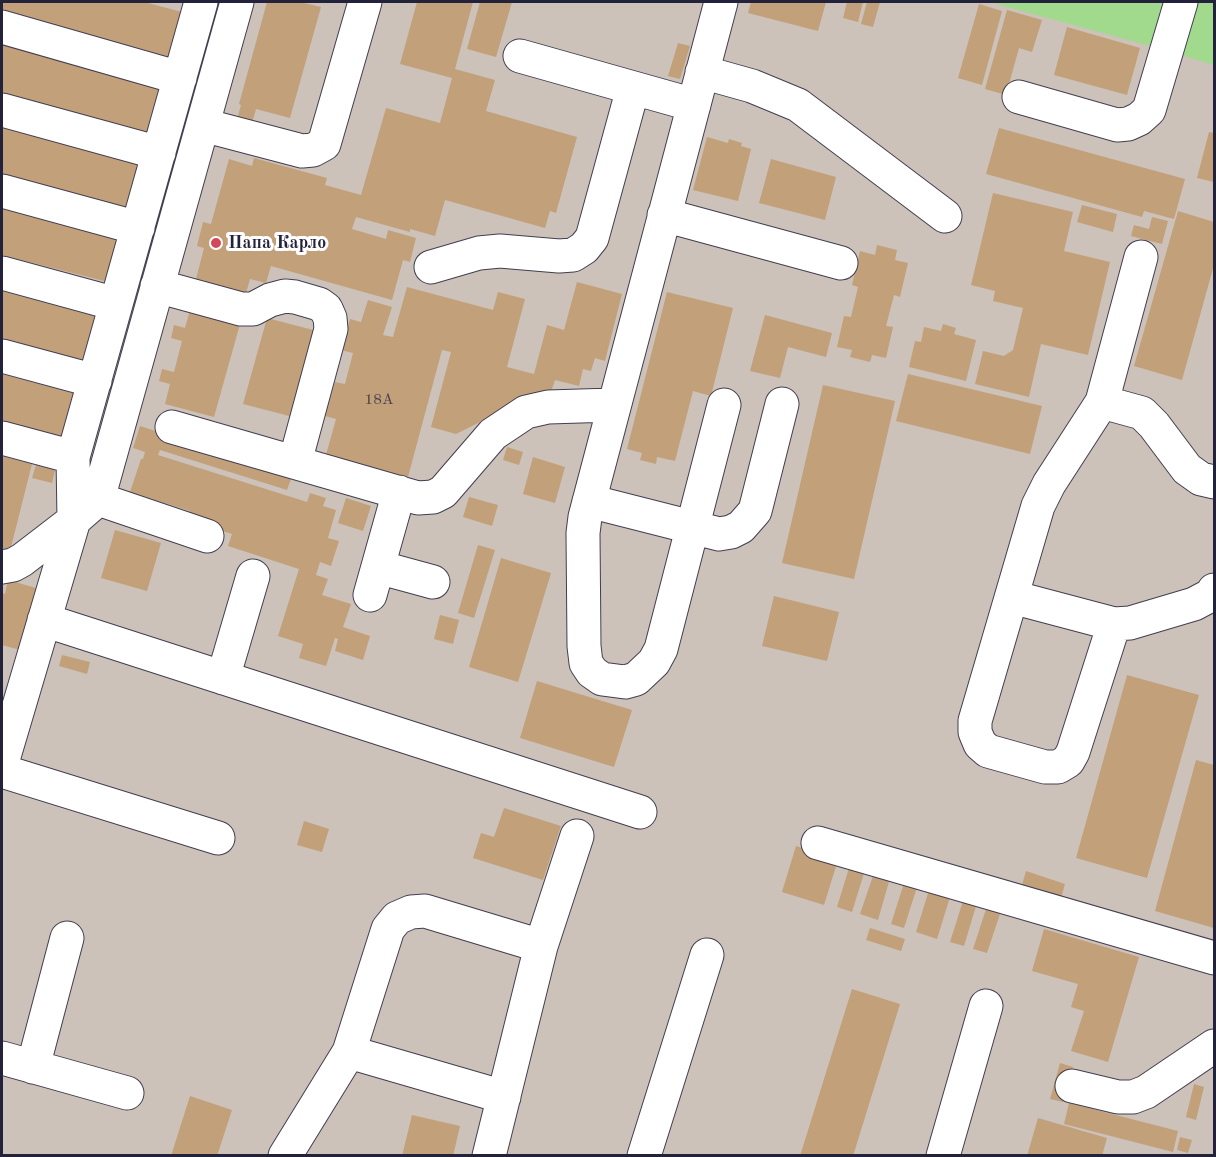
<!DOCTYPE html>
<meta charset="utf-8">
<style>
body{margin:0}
#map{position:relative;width:1216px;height:1157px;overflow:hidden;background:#f4e0c5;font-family:"Old Standard TT",serif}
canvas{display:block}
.frame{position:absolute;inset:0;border:3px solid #22223b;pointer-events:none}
</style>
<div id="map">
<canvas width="1216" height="1157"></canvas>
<div class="frame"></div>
</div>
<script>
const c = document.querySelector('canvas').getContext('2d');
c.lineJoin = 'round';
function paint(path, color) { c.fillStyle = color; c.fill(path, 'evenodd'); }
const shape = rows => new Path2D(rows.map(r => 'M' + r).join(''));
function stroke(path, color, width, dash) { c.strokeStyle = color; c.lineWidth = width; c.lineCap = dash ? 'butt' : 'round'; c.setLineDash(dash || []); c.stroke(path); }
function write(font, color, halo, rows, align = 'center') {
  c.font = font + ' "Old Standard TT",serif'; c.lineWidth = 6; c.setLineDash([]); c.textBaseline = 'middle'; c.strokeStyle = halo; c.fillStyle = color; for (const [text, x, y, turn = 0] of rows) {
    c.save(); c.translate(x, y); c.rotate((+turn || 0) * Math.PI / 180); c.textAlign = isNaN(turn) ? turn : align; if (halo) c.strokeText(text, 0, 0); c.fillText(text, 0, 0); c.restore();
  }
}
paint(shape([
 [2,2,1094,2,1214,37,1214,1155,2,1156]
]), '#ccc2b9');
paint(shape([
 [989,2,1214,2,1214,65,1165,50]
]), '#a1da8d');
paint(shape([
 [2,2,144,2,182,12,169,60,2,12],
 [267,2,300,2,321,7,290,118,256,109,251,127,236,123,241,105,239,104],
 [417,2,473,2,455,69,495,80,486,111,577,137,556,213,550,211,545,228,445,200,435,236,410,229,410,232,356,217,352,229,386,239,388,230,416,238,410,262,403,260,392,300,271,266,266,283,250,279,245,297,195,283,204,248,197,246,203,222,211,224,229,159,252,166,254,158,327,178,325,185,361,195,386,108,440,123,452,78,400,64],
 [480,2,512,2,496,57,467,49],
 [751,2,826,2,818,31,748,13],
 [847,2,863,2,858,22,843,18],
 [867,2,880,2,873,27,861,24],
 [979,4,1002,11,982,85,958,78],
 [1007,10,1042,20,1032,52,1019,48,1006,95,985,89],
 [1067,27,1140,48,1127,95,1054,75],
 [678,43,690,46,680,79,668,76],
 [2,44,159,88,146,135,2,94],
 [2,126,139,163,127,210,2,177],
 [999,128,1185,179,1174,219,1144,211,1142,217,986,174],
 [1209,132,1214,133,1214,182,1197,178],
 [707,137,728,143,729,139,742,143,741,146,751,149,738,201,693,190],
 [771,159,836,177,825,220,759,203],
 [993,193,1073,212,1064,251,1110,262,1088,355,1041,344,1029,397,975,384,983,351,1004,356,1013,350,1023,308,993,301,995,291,971,285],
 [1082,205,1117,214,1113,232,1077,222],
 [2,206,120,237,108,282,2,255],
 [1178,211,1214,222,1214,265,1182,380,1134,366],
 [1152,217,1168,221,1162,244,1131,236,1134,225,1149,229],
 [877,245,897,250,895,260,908,263,900,297,894,295,886,326,893,327,886,358,872,355,870,362,850,357,852,350,837,347,844,316,851,317,858,287,852,285,860,251,875,255],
 [577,282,622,294,605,361,595,358,591,371,583,369,579,386,555,380,549,398,502,411,456,434,431,427,451,352,442,350,408,477,326,455,336,419,325,416,335,382,345,384,353,353,341,350,350,319,361,322,368,300,392,307,383,335,393,337,407,287,493,310,498,292,525,299,507,367,534,374,547,325,564,330],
 [2,291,98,317,85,363,2,341],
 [667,292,733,308,711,396,693,391,675,461,657,457,656,464,640,460,642,453,627,449],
 [190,310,240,324,214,417,165,404,170,384,159,381,162,369,174,372,182,341,171,338,174,325,185,328],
 [765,315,832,333,826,357,788,347,780,378,750,371],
 [267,318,317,331,293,417,243,404],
 [943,324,956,328,954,334,976,340,966,381,909,367,915,341,921,342,924,327,941,331],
 [2,374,76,394,63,441,2,425],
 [908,374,1042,406,1030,454,896,421],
 [823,385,895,401,854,579,782,563],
 [140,426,165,434,164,438,291,479,287,490,160,450,158,455,307,502,310,493,326,498,323,506,336,510,328,538,339,541,331,566,320,562,316,575,328,579,322,595,351,604,343,627,370,636,363,660,335,651,338,639,335,638,326,666,299,658,303,644,278,636,299,569,228,546,232,534,187,520,190,511,130,492,141,459,143,459,145,452,133,448],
 [507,447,523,452,519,465,503,460],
 [2,456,32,464,10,551,2,548],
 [533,457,565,467,555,503,523,494],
 [36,465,55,470,52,483,32,478],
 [469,497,498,505,492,526,463,517],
 [346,498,371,506,363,531,338,523],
 [115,530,161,543,147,591,101,578],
 [478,545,495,550,474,618,458,613],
 [501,558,551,573,518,682,469,667],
 [8,580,36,588,32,602,37,603,24,651,2,645,2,593,5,594],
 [774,596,839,612,827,661,762,646],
 [440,615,459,620,453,644,434,639],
 [62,655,90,662,87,674,59,666],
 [1127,675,1199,695,1147,878,1076,858],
 [537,681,632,710,614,767,520,738],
 [1196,760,1214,765,1214,928,1155,911],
 [504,808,561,826,543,880,473,858,481,833,494,837],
 [304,821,329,829,322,852,297,845],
 [796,846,838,860,824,905,782,892],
 [850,865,865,870,852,912,837,907],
 [1026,871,1065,884,1061,898,1022,885],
 [874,873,890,878,878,920,860,914],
 [904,883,917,887,904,928,891,924],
 [929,890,950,897,937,939,916,932],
 [963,901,976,906,964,946,950,942],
 [986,909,1000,914,987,953,973,949],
 [870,928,905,939,901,951,866,940],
 [1044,929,1139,957,1108,1062,1071,1051,1084,1011,1071,1007,1078,984,1032,971],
 [852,989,900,1004,853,1156,800,1156],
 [1060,1063,1073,1067,1063,1102,1050,1099],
 [1194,1084,1204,1087,1196,1120,1186,1117],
 [190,1096,232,1110,217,1156,171,1156],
 [1069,1103,1178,1131,1173,1152,1064,1124],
 [412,1115,460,1126,453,1156,402,1156],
 [1038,1118,1107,1138,1102,1156,1027,1156],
 [1180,1137,1192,1140,1188,1153,1177,1150]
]), '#c2a07a');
const minor = shape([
 [721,2,585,517,583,533,584,646,586,663,592,672,602,679,625,682,636,679,654,662,661,649,724,405],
 [2,27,180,78],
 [520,56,694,105],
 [702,72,752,86,798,105,945,216],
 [1019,97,1117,125,1128,124,1139,119,1149,110,1181,2],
 [2,110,159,153],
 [203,125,302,151,313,150,324,144,365,2],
 [2,191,138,228],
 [664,215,841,263],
 [431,267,479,253,500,251,559,256,573,255,584,248,592,238,633,88],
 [2,273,116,304],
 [157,286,241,309,253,309,270,300,285,296,295,297,319,304,326,309,330,318,331,329,295,462],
 [2,356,95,381],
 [1102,402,1142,413,1154,425,1187,469,1201,479,1214,482],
 [172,427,418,498,433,497,443,492,493,434,526,412,548,407,613,405],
 [2,438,73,457],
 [98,499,207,536],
 [589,501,719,534,731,532,741,527,755,511,782,404],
 [2,567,13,565,22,560,74,520,73,457,201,2],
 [378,567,433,582],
 [370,595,399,492],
 [1012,597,1114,624,1130,623,1194,604,1211,595,1214,590],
 [44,620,640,812],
 [1114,624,1073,752,1068,761,1058,767,1045,767,988,751,980,744,975,732,975,721,1038,506,1049,484,1102,402,1141,257],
 [223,678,253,576],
 [2,763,74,520,98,499,237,2],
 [2,771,218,838],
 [818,843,1214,958],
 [349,1052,388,929,397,918,411,912,425,911,541,946],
 [2,1058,127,1093],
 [33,1067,67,938],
 [1072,1086,1118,1097,1133,1097,1146,1092,1214,1046],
 [285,1156,349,1052,504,1097],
 [489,1156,541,946,577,836],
 [644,1156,707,955],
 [943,1156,986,1006]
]);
stroke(minor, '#423e50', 35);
stroke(minor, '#fff', 33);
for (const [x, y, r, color] of [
 [216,243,6,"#d1495b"]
]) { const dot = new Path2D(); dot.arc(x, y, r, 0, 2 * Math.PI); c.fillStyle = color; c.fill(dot); stroke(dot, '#fff', 2); }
write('15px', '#4a424b', null, [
 ["18А",379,400]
]);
write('bold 18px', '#22223b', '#fff', [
 ["Папа Карло",228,243]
], 'left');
</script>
